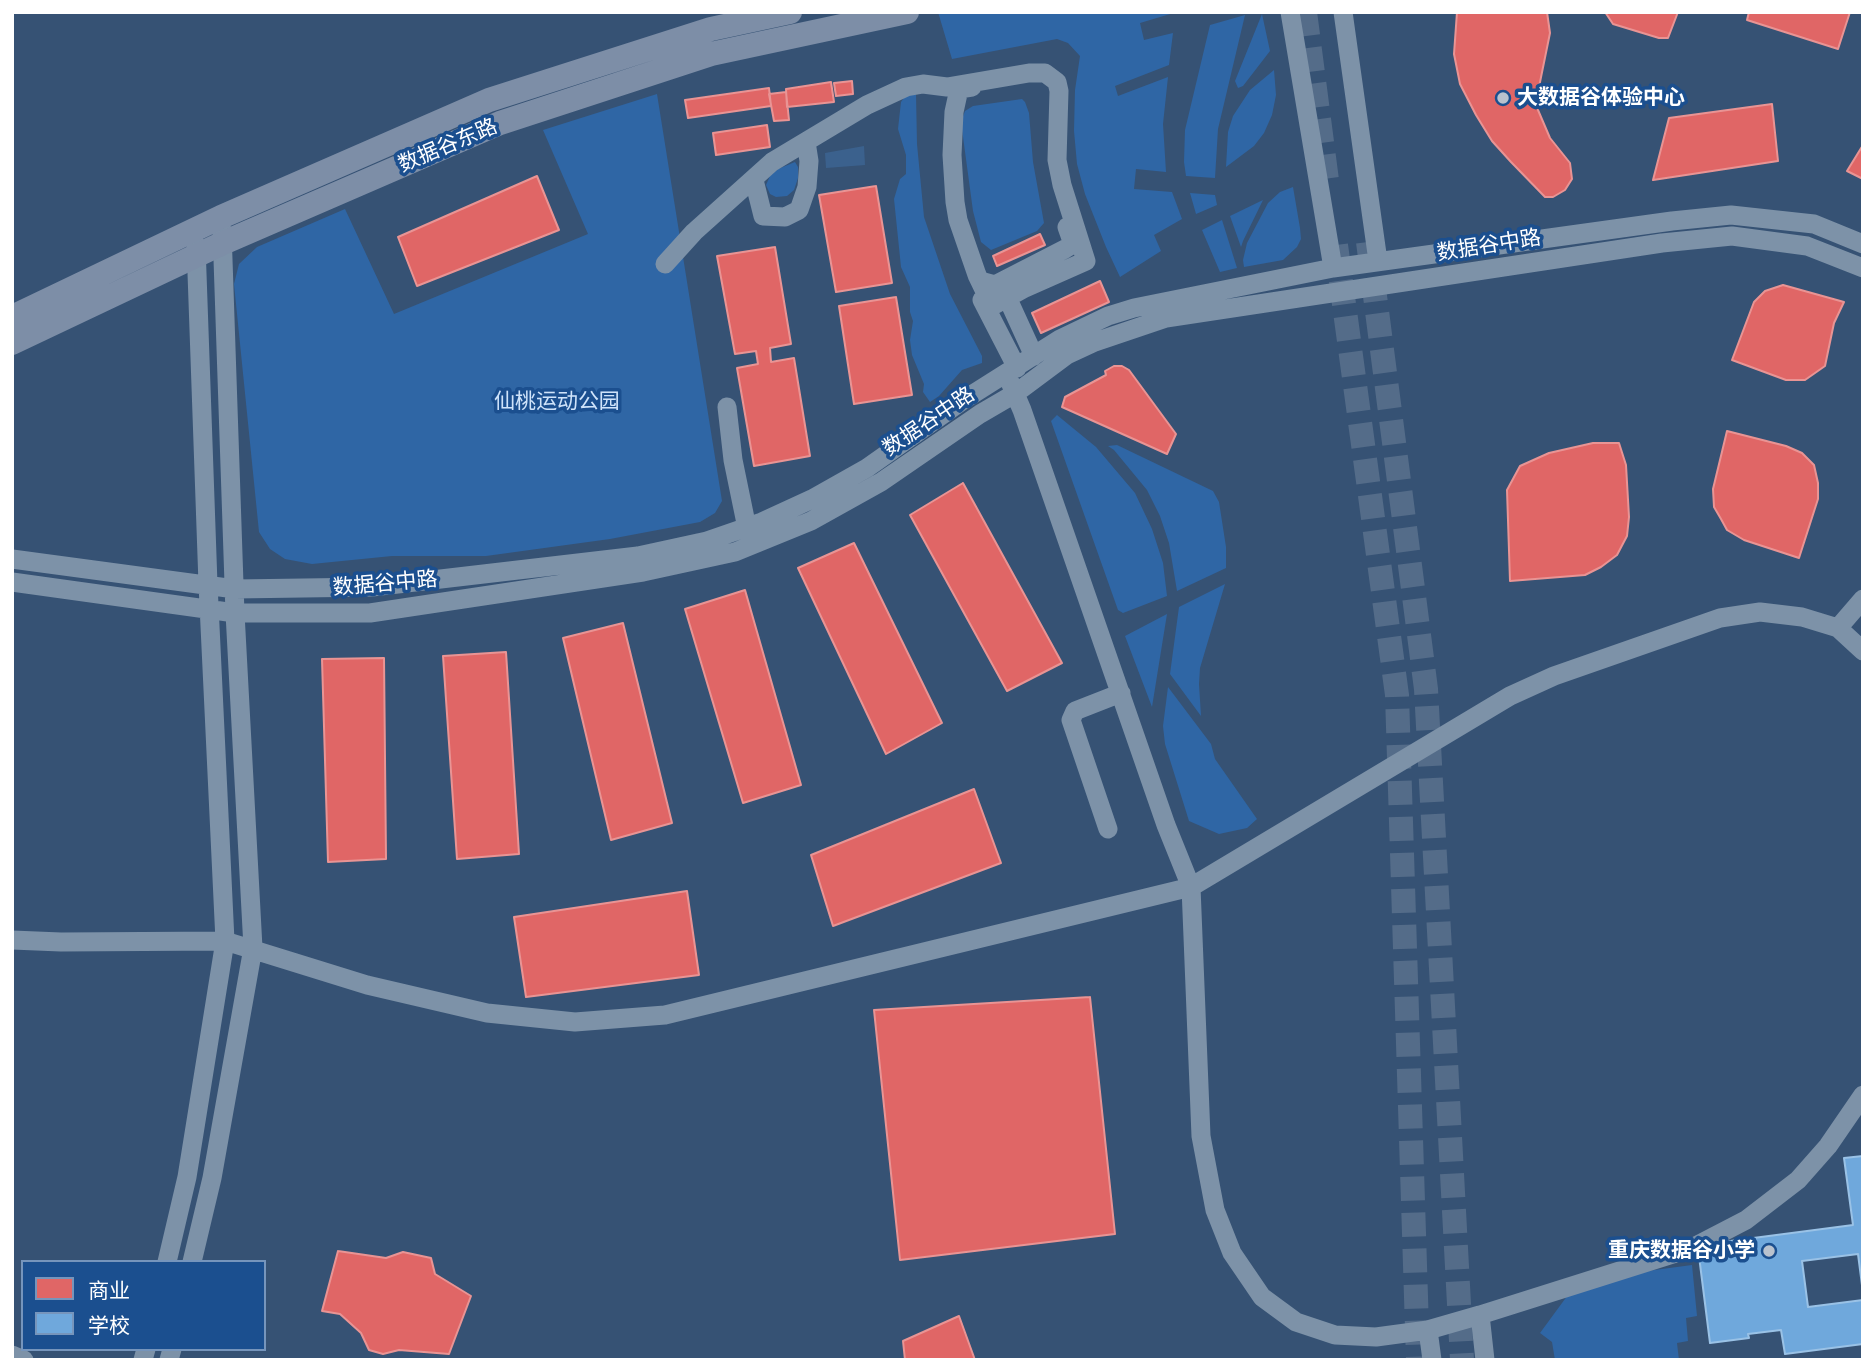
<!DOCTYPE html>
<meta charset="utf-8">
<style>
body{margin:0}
#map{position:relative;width:1875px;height:1372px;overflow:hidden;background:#365274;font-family:"Open Sans","Noto Sans SC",sans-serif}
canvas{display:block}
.frame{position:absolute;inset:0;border:14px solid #fff;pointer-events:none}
.legend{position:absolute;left:21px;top:1260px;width:245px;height:91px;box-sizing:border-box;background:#1b4f8f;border:2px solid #7695bc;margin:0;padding:9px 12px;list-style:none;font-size:21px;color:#fff}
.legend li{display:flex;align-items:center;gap:14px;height:35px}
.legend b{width:35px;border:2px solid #7695bc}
</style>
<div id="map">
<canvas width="1875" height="1372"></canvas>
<div class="frame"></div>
<ul class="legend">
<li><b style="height:19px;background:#e06666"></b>商业</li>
<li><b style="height:19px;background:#6fa8dc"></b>学校</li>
</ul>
</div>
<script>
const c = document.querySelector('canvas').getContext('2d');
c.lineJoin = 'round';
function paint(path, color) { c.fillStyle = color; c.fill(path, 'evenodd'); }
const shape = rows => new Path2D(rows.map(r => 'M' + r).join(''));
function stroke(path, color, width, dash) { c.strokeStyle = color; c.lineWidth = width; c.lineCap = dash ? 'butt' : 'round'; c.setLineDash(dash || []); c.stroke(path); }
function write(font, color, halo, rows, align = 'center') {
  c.font = font + ' "Open Sans","Noto Sans SC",sans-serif'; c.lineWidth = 7; c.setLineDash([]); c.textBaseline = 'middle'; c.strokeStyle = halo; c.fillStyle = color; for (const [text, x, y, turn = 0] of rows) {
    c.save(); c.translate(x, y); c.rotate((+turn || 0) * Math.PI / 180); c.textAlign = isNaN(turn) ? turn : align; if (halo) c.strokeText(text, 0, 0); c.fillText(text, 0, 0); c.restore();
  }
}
paint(shape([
 [938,12,1177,12,1140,23,1144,40,1173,33,1169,65,1115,86,1118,96,1168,77,1163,124,1166,172,1136,169,1134,189,1172,192,1182,219,1154,235,1161,251,1120,277,1106,247,1085,194,1077,164,1074,131,1075,90,1080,56,1068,43,1057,39,952,59],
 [1262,14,1270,51,1243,86,1238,88,1235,81],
 [1245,15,1218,129,1215,178,1186,176,1184,162,1185,130,1210,25],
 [1274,70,1276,95,1272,115,1264,133,1254,146,1226,167,1228,132,1233,116,1250,90],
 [657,94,722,501,715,513,700,522,610,539,486,556,392,556,312,564,285,559,270,549,259,532,234,284,239,264,257,247,345,209,394,314,588,234,543,130],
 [916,94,917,144,924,217,950,294,982,356,982,363,962,370,939,396,930,402,923,392,924,384,912,355,910,340,913,321,910,312,910,287,901,267,894,199,900,179,906,174,906,155,898,129,901,102,906,95],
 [1022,99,1025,102,1029,113,1033,162,1044,223,1037,231,991,250,981,242,973,211,961,122,965,111,973,106],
 [795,162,798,167,798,178,794,190,787,196,776,197,770,194,766,185,770,176,778,169],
 [1293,187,1300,228,1301,239,1297,247,1283,260,1244,267,1243,260,1247,243,1268,203,1280,192],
 [1190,193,1215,195,1217,205,1196,214],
 [1263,200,1243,241,1241,247,1230,216],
 [1222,220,1237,268,1220,272,1202,230],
 [1057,415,1096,447,1135,493,1152,529,1163,563,1167,596,1123,613,1118,610,1051,421],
 [1117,445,1213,491,1219,502,1226,547,1226,568,1177,591,1169,543,1160,516,1147,490,1114,450,1108,446],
 [1225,584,1200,668,1199,684,1201,716,1170,674,1179,607],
 [1167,614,1152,707,1125,636],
 [1168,687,1211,744,1215,759,1257,819,1247,828,1219,834,1189,821,1165,744,1163,726],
 [1692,1265,1697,1316,1686,1318,1688,1341,1677,1343,1679,1360,1555,1360,1552,1342,1540,1333,1573,1288,1602,1277]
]), '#2f66a5');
paint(shape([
 [864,146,865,165,826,168,825,153]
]), '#3b618d');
const shops = shape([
 [1457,12,1547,12,1550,33,1539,87,1538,110,1550,138,1570,163,1572,179,1565,190,1553,197,1545,197,1511,162,1492,141,1476,115,1460,84,1454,54,1457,12],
 [1605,12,1678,12,1668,38,1659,38,1613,24,1605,12],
 [1749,12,1850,12,1838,49,1747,20,1749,12],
 [852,81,853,94,836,96,834,83,852,81],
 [831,82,834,102,787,107,786,89,831,82],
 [769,88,771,106,688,118,685,100,769,88],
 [786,92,789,120,774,121,769,94,786,92],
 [1772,104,1778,161,1653,180,1669,118,1772,104],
 [767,125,770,147,716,155,713,133,767,125],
 [1863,145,1863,179,1847,171,1863,145],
 [537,176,559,230,417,286,398,237,537,176],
 [876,186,892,283,836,292,819,195,876,186],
 [1040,234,1045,245,997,266,993,256,1040,234],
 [775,247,791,344,770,348,771,362,794,358,810,456,754,466,737,368,758,364,756,351,735,354,717,256,775,247],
 [1100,281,1109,302,1041,333,1032,313,1100,281],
 [1783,285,1844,302,1834,323,1825,366,1805,380,1786,380,1732,360,1754,302,1765,291,1783,285],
 [896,297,912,395,854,404,839,306,896,297],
 [1114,366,1122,366,1129,370,1176,434,1167,454,1062,407,1065,397,1106,375,1105,371,1114,366],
 [1727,431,1786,446,1802,453,1814,465,1818,483,1818,499,1799,558,1744,540,1727,530,1721,519,1714,507,1713,489,1727,431],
 [1593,443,1619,443,1626,465,1629,517,1627,536,1617,555,1601,567,1585,575,1510,581,1507,490,1520,466,1549,453,1593,443],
 [963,483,1062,663,1007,691,910,515,963,483],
 [854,543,942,723,886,754,798,568,854,543],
 [745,590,801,785,743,803,685,609,745,590],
 [623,623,672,823,611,840,563,638,623,623],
 [506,652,519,854,457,859,443,656,506,652],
 [384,658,386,859,328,862,322,659,384,658],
 [974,789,1001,863,833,926,811,855,974,789],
 [687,891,699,975,526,997,514,917,687,891],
 [1090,997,1115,1234,900,1260,874,1010,1090,997],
 [338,1251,386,1258,403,1252,431,1258,435,1274,471,1296,449,1354,399,1350,383,1354,369,1350,361,1333,340,1314,322,1311,338,1251],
 [959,1316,975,1360,905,1360,903,1341,959,1316]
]);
paint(shops, '#e06666');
stroke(shops, '#e99494', 2);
const schools = shape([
 [1863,1156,1863,1293,1858,1254,1802,1261,1808,1307,1863,1300,1863,1344,1785,1354,1781,1330,1748,1334,1749,1338,1710,1343,1699,1256,1717,1253,1715,1243,1853,1225,1844,1158,1863,1156]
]);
paint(schools, '#6fa8dc');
stroke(schools, '#9ac2e6', 2);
stroke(shape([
 [1305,12,1328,188],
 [1368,242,1426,689,1462,1360],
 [1336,245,1397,695,1418,1360]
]), '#546c89', 24, [24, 12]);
stroke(shape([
 [1290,12,1333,268],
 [1343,12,1378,261],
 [972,87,959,89,954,112,952,155,955,202,958,220,977,275,992,306],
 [754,180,763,216,785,217,799,210,807,187,809,161,806,142],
 [665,264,694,232,772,162,867,105,906,87,923,84,947,87,1029,73,1045,73,1057,82,1059,91,1057,160,1062,185,1086,261,1025,288,987,309],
 [980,281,995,285,1065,249,1073,244,1067,227],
 [1007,297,1034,356],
 [982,300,1017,368],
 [1010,382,1022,410,1166,825,1191,887,1201,1136,1215,1210,1232,1253,1262,1297,1296,1322,1335,1335,1376,1337,1428,1330,1480,1315,1692,1248,1746,1220,1798,1180,1828,1146,1863,1095],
 [727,407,733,460,747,528],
 [12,559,235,589,372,587,638,556,707,541,762,522,812,499,867,468,962,401,1060,339,1108,316,1134,308,1333,268,1672,221,1731,215,1814,224,1863,244],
 [12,582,235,613,370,613,643,572,735,552,811,521,881,482,980,414,1016,393,1067,355,1095,342,1166,318,1662,243,1732,236,1807,246,1863,268],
 [1838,628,1863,599],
 [1108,829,1071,720,1075,711,1121,693],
 [12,940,61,942,225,941,367,985,487,1013,575,1022,665,1015,1191,887,1510,696,1554,676,1720,618,1760,612,1802,617,1838,628,1863,651],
 [167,1262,187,1177,225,941,208,584,196,245],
 [192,1262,212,1178,253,948,235,613,222,230],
 [1480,1315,1485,1360],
 [1428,1330,1432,1360],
 [12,1355,24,1360],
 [143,1360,146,1349],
 [169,1360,172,1349]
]), '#7d92a8', 19);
stroke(shape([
 [12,317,221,217,489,100,711,29,790,12],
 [12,343,223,243,500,123,711,54,907,12]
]), '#7d8ea7', 24);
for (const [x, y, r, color] of [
 [1503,98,7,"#b9c2ce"],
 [1769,1251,7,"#b9c2ce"]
]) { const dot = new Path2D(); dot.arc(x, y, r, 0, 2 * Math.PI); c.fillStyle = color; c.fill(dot); stroke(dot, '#1b4f8f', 2.5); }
write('bold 21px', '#fff', '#1b4f8f', [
 ["大数据谷体验中心",1517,98],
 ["重庆数据谷小学",1755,1251,"right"]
], 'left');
write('21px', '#fff', '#1b4f8f', [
 ["数据谷东路",448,146,-23],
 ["数据谷中路",1489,246,-9],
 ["数据谷中路",929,422,-34],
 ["数据谷中路",385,584,-5]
]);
write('21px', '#cfe3fa', '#1b4f8f', [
 ["仙桃运动公园",557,402]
]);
</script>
